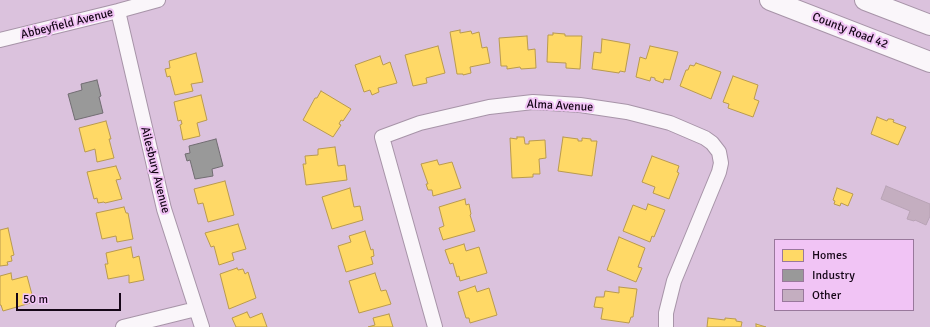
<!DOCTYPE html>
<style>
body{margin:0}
#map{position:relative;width:930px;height:327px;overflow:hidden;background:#dbc2dd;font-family:Signika,sans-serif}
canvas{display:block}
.legend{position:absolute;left:774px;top:239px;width:140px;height:72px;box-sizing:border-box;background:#f1c4f5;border:1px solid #99789c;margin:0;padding:5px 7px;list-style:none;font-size:12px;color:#150617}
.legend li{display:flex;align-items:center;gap:8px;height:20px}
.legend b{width:20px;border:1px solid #99789c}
.scale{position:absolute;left:16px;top:293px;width:105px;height:18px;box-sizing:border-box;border:2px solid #150617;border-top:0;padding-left:5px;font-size:12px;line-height:14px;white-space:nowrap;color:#150617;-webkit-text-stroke:3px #f1c4f5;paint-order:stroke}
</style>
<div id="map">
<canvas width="930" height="327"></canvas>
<ul class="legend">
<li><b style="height:11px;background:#ffd966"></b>Homes</li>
<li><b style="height:11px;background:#999"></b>Industry</li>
<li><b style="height:11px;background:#c4aec0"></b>Other</li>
</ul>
<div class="scale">50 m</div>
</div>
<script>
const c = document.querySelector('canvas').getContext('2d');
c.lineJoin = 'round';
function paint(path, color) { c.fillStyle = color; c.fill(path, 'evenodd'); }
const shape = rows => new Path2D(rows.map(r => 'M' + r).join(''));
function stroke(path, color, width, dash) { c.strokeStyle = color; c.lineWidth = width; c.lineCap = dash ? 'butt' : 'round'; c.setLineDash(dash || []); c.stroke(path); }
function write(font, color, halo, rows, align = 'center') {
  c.font = font + ' Signika,sans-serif'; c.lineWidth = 4; c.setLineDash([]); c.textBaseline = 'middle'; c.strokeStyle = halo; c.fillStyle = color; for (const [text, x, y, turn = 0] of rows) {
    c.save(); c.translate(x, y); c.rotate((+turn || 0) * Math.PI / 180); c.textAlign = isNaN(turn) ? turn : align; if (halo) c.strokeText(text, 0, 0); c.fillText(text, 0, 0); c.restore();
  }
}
const homes = shape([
 [460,30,460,33,471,31,472,34,479,32,482,48,487,47,490,63,470,67,471,73,463,75,463,74,457,74,450,32,460,30],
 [553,33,565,34,565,36,582,36,580,69,566,68,566,63,547,62,548,35,553,35,553,33],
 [527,36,528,50,535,49,536,68,521,69,520,67,507,69,507,66,501,66,499,38,527,36],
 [602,39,630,44,625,72,620,71,619,73,592,69,594,52,601,53,602,39],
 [438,46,445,73,426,78,427,83,413,86,405,55,438,46],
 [650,46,678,52,670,80,664,79,663,83,655,80,655,78,651,77,650,81,636,77,640,57,646,59,650,46],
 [196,53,203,82,191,84,193,91,175,95,170,76,167,77,165,69,170,68,169,61,196,53],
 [380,56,383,65,390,62,397,83,378,88,379,92,372,95,370,90,364,92,355,65,380,56],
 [696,63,721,72,711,99,680,86,686,70,688,70,690,65,694,66,696,63],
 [733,76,758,85,754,99,759,101,753,117,728,108,729,104,723,102,733,76],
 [321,91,351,109,343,121,341,120,339,124,341,125,333,137,303,120,315,98,317,98,321,91],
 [201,95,207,120,197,123,200,136,183,140,180,125,182,124,181,120,178,121,174,102,201,95],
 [877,117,887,121,888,119,891,119,894,120,893,122,906,127,898,145,871,134,877,117],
 [106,121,111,139,109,139,114,158,97,162,95,149,85,152,79,128,106,121],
 [517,137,524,137,525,144,529,144,529,141,545,140,546,158,539,159,540,174,533,174,533,177,512,178,510,138,517,139,517,137],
 [563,137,578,139,578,141,582,141,582,138,591,139,591,141,597,141,592,176,558,171,563,137],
 [335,147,338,166,345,165,347,180,306,185,303,164,306,164,305,156,318,155,318,149,335,147],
 [652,156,679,166,677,172,679,173,669,199,653,193,655,187,642,182,652,156],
 [437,160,439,165,452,162,461,188,433,196,432,190,428,190,426,184,428,184,421,164,437,160],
 [116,166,121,179,116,180,122,199,105,203,104,202,98,203,97,198,94,199,87,172,116,166],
 [225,181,234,215,208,222,203,203,198,204,194,189,225,181],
 [350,188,354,207,360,206,363,220,332,229,322,197,350,188],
 [837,188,853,194,848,206,841,203,840,206,834,204,835,201,833,200,837,188],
 [465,199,466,205,469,204,471,214,470,215,475,231,443,240,439,228,444,226,439,207,465,199],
 [648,204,665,210,654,237,652,236,650,242,623,231,633,205,646,210,648,204],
 [124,207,126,213,128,213,133,239,117,242,116,236,102,239,96,213,124,207],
 [238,224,246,249,232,253,234,260,219,265,214,246,211,247,205,233,238,224],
 [8,228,14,255,11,256,12,261,7,262,8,265,0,266,0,230,8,228],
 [365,231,371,250,373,249,374,256,371,257,373,264,346,272,338,246,351,242,349,236,365,231],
 [619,237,645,248,638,267,642,268,636,282,607,270,619,237],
 [464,244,466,251,479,247,487,273,460,281,459,276,457,277,453,263,450,264,445,250,464,244],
 [131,247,133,258,139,256,144,280,129,283,129,275,108,279,105,264,108,264,106,253,131,247],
 [237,268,238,270,243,269,245,274,248,272,256,298,229,309,220,274,237,268],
 [11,273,12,280,27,276,34,302,3,311,1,305,0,305,0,276,11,273],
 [375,273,381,291,386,290,391,304,359,313,349,281,375,273],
 [475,286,477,292,489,288,497,315,470,323,469,318,466,318,458,292,475,286],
 [619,287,637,289,633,317,631,317,629,323,601,319,603,308,594,307,596,297,604,297,605,291,619,293,619,287],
 [247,312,250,318,262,313,267,327,236,327,232,318,247,312],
 [389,314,393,327,368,327,375,325,373,318,389,314],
 [708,318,725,320,725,318,736,319,736,321,742,322,741,327,707,327,708,318],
 [756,324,766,327,756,327,756,324]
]);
paint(homes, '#ffd966');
stroke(homes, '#b99a4e', 1);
const industry = shape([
 [97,80,101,96,99,97,103,113,75,120,68,94,82,90,81,84,97,80],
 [216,139,223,166,212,169,213,176,195,179,190,160,187,161,185,154,190,153,189,146,216,139]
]);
paint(industry, '#999');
stroke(industry, '#716d72', 1);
const building = shape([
 [886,186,930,204,930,216,926,225,915,220,914,221,907,219,910,211,881,199,886,186]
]);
paint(building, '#c4aec0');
stroke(building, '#b8a3b5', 1);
const minor = shape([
 [118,11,164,209,202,327],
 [0,40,118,11,158,0],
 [123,327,196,309],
 [435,327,382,137,420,123,489,107,533,102,580,105,627,112,670,123,705,138,712,143,719,152,721,163,719,172,674,281,666,313,666,327]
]);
const highway = shape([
 [770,0,930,62],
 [865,0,930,25]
]);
stroke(minor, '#a794a8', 16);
stroke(highway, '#a794a8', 22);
stroke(minor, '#faf6fa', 14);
stroke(highway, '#faf6fa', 20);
write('12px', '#150617', '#f1c4f5', [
 ["Abbeyfield Avenue",67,24,-14],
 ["County Road 42",850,31,21],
 ["Alma Avenue",560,106,3],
 ["Ailesbury Avenue",155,170,76]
]);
</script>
